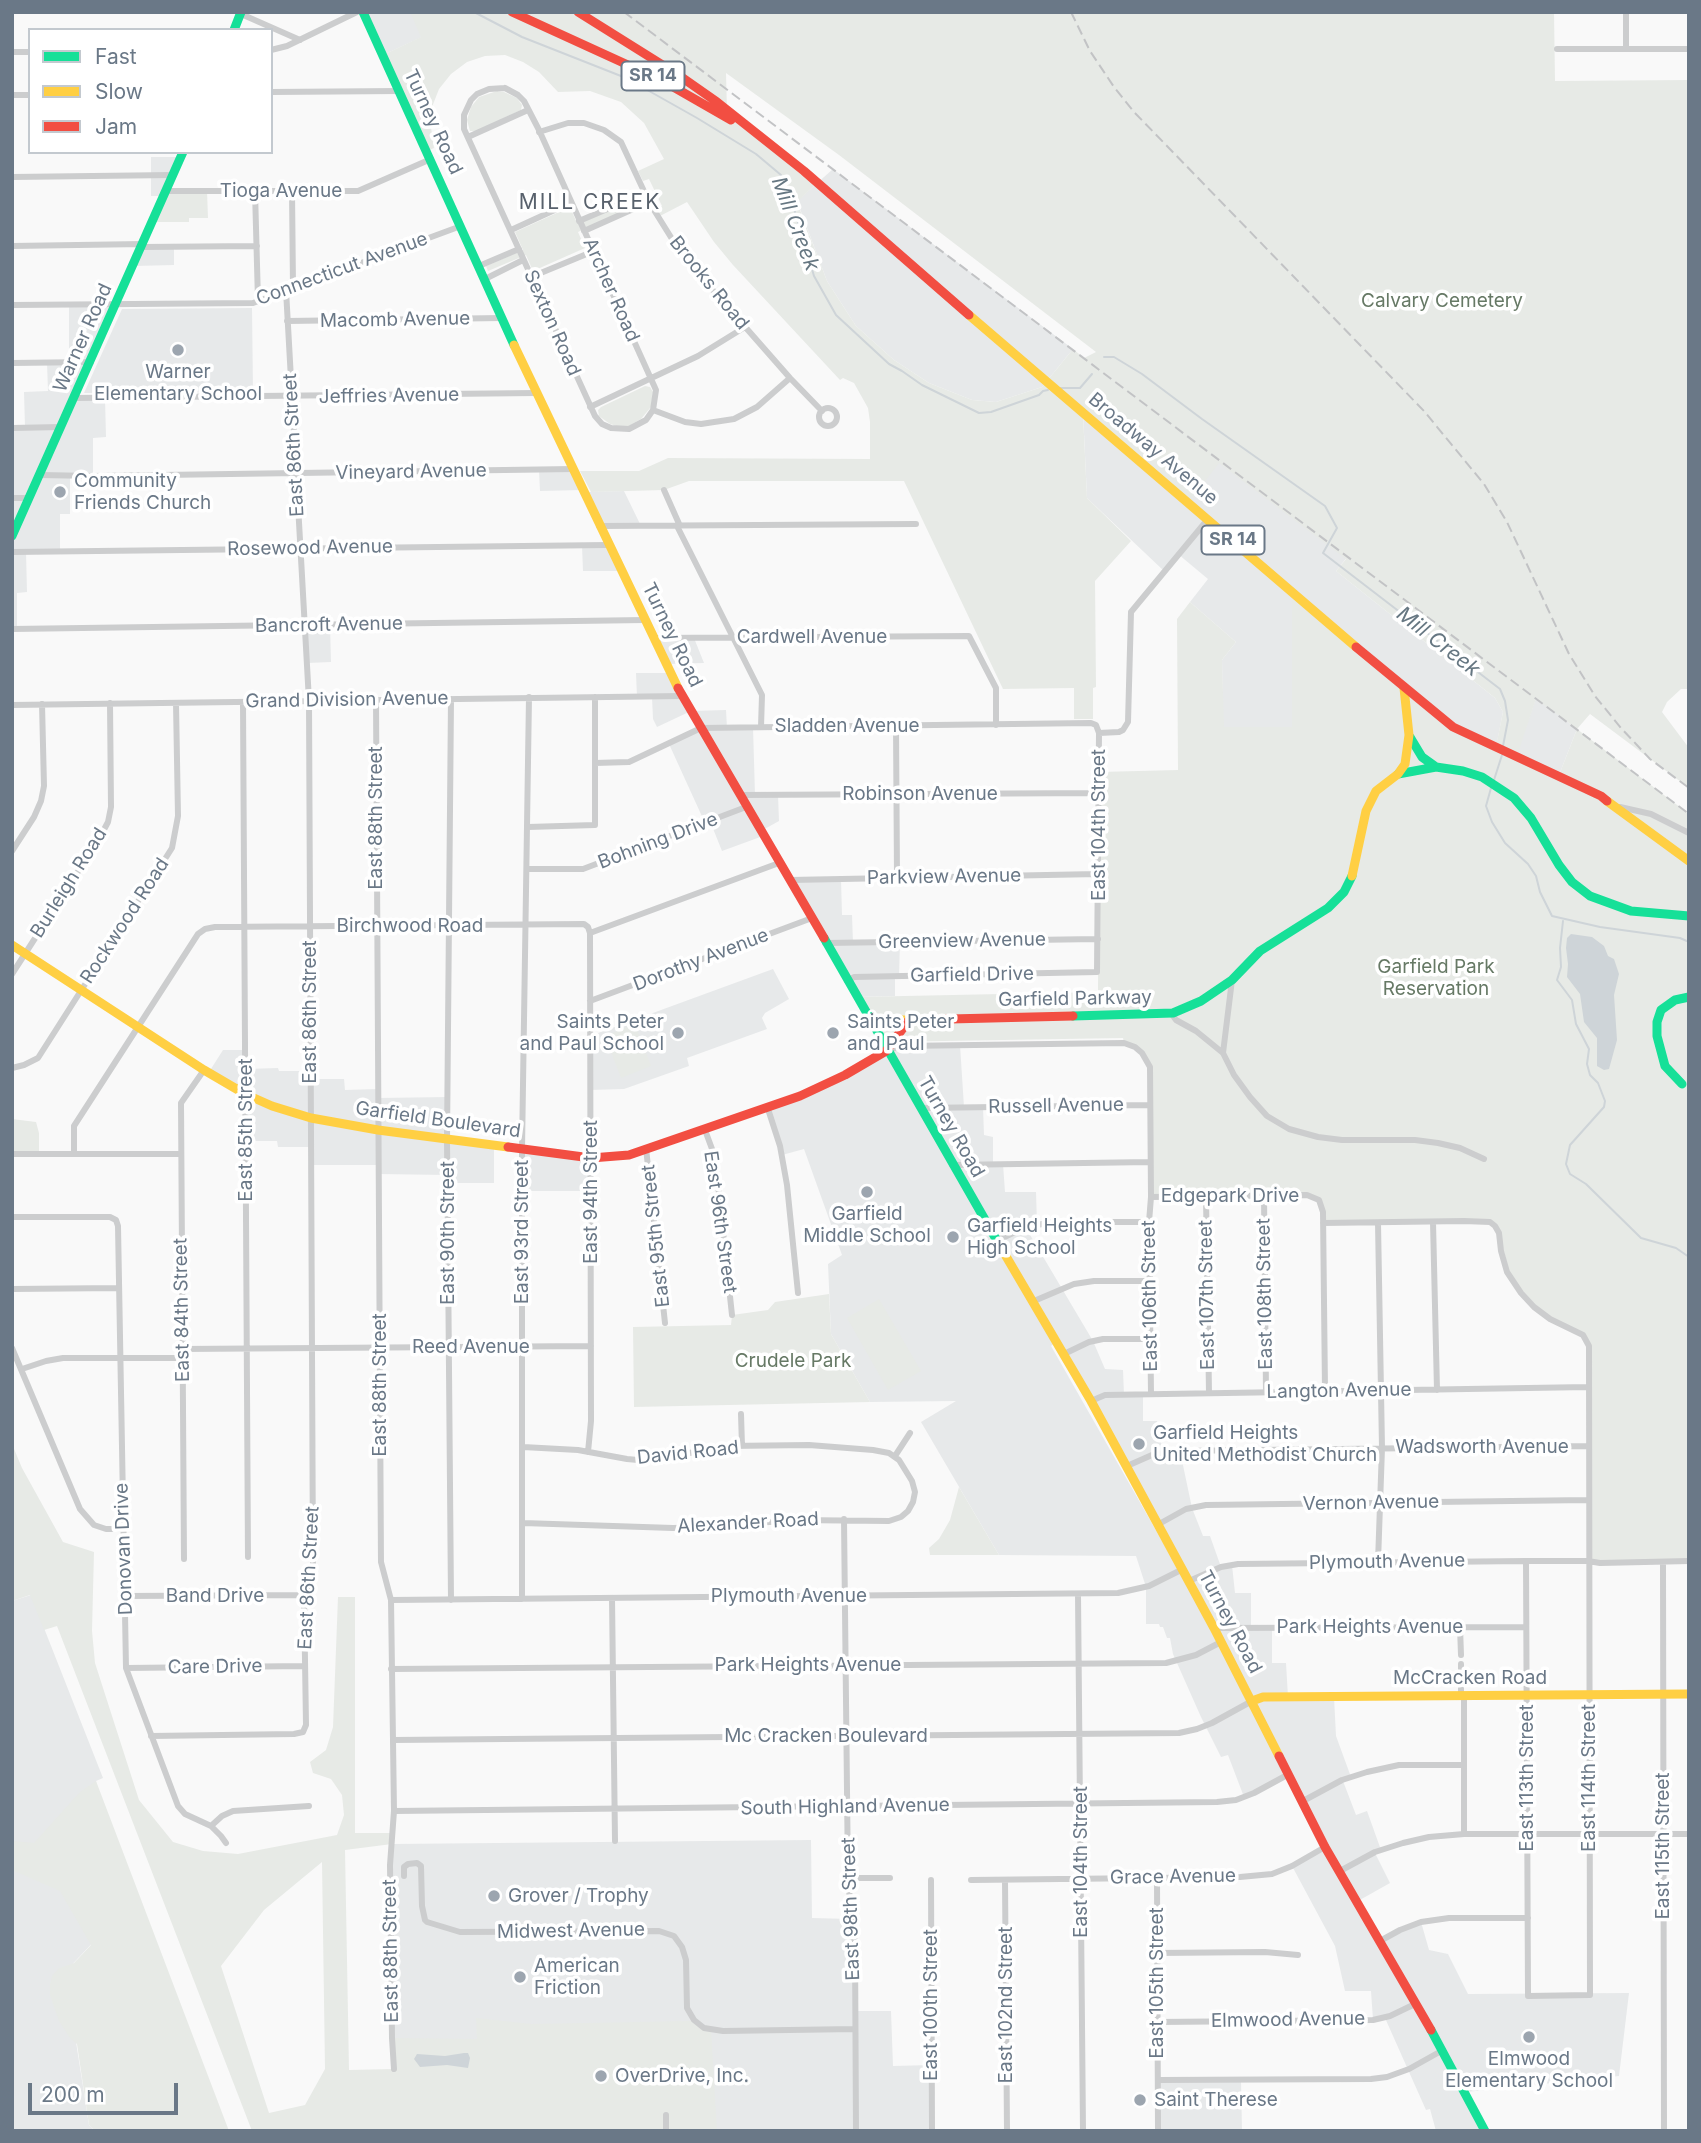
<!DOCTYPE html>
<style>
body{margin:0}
#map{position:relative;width:1701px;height:2143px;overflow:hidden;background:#f9f9f9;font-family:Inter,sans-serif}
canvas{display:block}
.frame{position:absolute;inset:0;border:14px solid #6a7887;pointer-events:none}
.legend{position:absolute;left:28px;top:28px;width:245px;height:126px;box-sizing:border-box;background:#fff;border:2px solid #c3c9cf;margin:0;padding:9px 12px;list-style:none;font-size:21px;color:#6a7887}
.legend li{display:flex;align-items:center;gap:14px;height:35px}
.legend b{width:35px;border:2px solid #c3c9cf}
.scale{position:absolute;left:28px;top:2083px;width:150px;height:32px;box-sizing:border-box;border:4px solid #6a7887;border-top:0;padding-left:9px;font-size:21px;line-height:24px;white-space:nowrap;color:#6a7887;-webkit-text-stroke:5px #fff;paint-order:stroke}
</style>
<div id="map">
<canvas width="1701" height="2143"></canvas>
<div class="frame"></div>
<ul class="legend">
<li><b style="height:9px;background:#16e098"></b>Fast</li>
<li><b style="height:9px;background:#ffcf43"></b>Slow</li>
<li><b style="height:9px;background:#f24e42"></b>Jam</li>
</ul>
<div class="scale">200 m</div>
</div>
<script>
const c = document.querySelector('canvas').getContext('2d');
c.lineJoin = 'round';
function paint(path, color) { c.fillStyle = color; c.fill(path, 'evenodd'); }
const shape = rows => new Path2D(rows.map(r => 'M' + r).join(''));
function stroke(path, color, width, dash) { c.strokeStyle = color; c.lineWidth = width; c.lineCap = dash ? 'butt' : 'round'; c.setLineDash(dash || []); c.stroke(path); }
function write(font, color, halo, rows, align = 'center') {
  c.font = font + ' Inter,sans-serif'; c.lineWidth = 7; c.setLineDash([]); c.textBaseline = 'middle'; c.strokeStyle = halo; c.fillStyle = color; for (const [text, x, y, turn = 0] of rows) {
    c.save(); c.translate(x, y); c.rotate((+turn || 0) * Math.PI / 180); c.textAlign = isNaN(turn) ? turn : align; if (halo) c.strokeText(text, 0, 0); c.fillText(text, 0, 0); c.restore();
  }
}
paint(shape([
 [363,12,412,12,422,37,383,55],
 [151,157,181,157,165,196,151,196],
 [833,169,1073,349,1042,387,996,402,972,400,929,383,894,360,856,326,827,281,797,201],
 [174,246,174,265,134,266,142,247],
 [118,303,75,398,105,398,106,437,93,438,93,476,70,476,70,514,60,514,60,551,26,552,27,592,17,593,17,629,12,629,12,428,25,427,24,392,48,391,47,363,69,362,69,304],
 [252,308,253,392,84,393,122,309],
 [1145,404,1348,556,1336,571,1495,698,1503,712,1496,747,1453,727,1292,593,1292,728,1223,727,1222,660,1236,642,1190,602,1208,579,1178,554,1164,571,1087,498,1083,412],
 [573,469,582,490,540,491,539,470],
 [624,491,641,526,599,526,583,492],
 [608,545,621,571,583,571,582,546],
 [305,625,330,625,331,662,307,663],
 [655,638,694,638,704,663,667,664],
 [636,673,671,673,691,711,726,710,727,728,753,727,755,795,778,795,779,821,761,831,763,836,722,851,710,821,705,823,669,744,701,729,691,711,657,727,653,719,652,697,637,697],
 [1536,698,1577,729,1559,775,1516,756],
 [841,879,842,915,852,915,853,943,900,942,899,977,895,977,895,996,856,997,790,880],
 [773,969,789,999,765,1013,762,1018,767,1029,687,1058,689,1066,624,1089,590,1090,590,1036],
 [960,1045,964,1107,983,1107,984,1135,993,1137,993,1164,1003,1164,1005,1192,1036,1192,1037,1224,1026,1228,1093,1341,1105,1369,1123,1370,1124,1395,1143,1395,1143,1421,1157,1421,1163,1453,1180,1451,1192,1508,1203,1536,1210,1536,1221,1567,1232,1565,1235,1593,1251,1593,1251,1627,1272,1627,1272,1663,1286,1663,1288,1697,1334,1697,1336,1736,1351,1777,1343,1781,1356,1815,1367,1811,1381,1850,1375,1853,1390,1883,1358,1901,1380,1940,1421,1922,1429,1950,1448,1954,1468,1994,1629,1993,1619,2076,1466,2092,1485,2131,1436,2131,1430,2109,1426,2110,1385,2018,1373,2020,1371,1991,1345,1991,1335,1946,1292,1866,1325,1847,1289,1775,1244,1797,1228,1755,1221,1757,1201,1717,1173,1654,1170,1638,1167,1638,1163,1627,1160,1627,1159,1624,1146,1624,1146,1587,1136,1556,999,1555,921,1422,956,1401,870,1402,831,1334,828,1264,842,1255,804,1149,782,1155,768,1109,900,1046],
 [1056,1342,1170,1555,1051,1346],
 [223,1050,245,1050,246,1069,278,1068,279,1071,310,1071,311,1079,344,1079,345,1090,378,1089,378,1098,448,1097,447,1138,494,1145,494,1183,448,1183,447,1175,378,1174,378,1165,311,1165,311,1147,278,1147,277,1141,246,1141,245,1094,209,1072],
 [522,1150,591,1158,591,1191,522,1191],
 [31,1595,103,1778,96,1781,117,1917,65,1972,89,2125,95,2131,12,2131,12,1601],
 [811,1840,812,1918,851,1919,855,2011,891,2011,893,2066,932,2065,932,2131,374,2131,394,2069,392,1844],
 [1158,2080,1241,2080,1242,2131,1158,2131]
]), '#e7e9ea');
paint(shape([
 [410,12,1554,12,1555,81,1689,80,1689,689,1681,689,1667,702,1662,712,1689,748,1689,788,1590,714,1577,729,1689,814,1689,1561,1588,1561,1586,1339,1550,1319,1512,1282,1499,1233,1490,1222,1323,1223,1323,1212,1314,1197,1151,1197,1150,1067,1142,1053,1124,1043,1123,1038,883,1042,856,997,1098,992,1099,772,1178,770,1177,619,1190,602,1236,642,1222,660,1224,727,1292,727,1292,592,1428,709,1496,746,1503,712,1495,698,1336,571,1346,559,1219,463,1189,502,1083,414,1087,498,1131,541,1095,581,1096,687,1093,688,1093,719,1074,719,1074,688,1003,689,904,481,689,481,664,490,591,492,580,471,639,471,668,458,870,459,870,422,868,408,854,383,843,378,840,380,733,265,714,242,687,202,660,216,657,209,662,206,649,179,643,181,638,171,664,159,644,123,621,102,590,91,558,92,539,72,523,62,505,55,485,56,467,62,451,74,439,89,432,107,431,127,434,148,427,151,383,55,421,37],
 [726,73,839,155,1096,352,1084,358,1073,349,1042,387,996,402,972,400,929,383,894,360,856,326,827,281,797,202,817,183,727,111],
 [1536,699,1577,729,1559,775,1517,756],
 [497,91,504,92,517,98,522,105,521,110,476,131,470,131,467,120,471,107,479,97],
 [167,191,207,191,208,218,189,218,189,222,153,222],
 [643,194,646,201,578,232,585,248,533,271,526,255,488,271,486,266,523,250,515,232,570,207,577,223],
 [645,386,650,387,653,392,651,407,641,419,629,426,617,426,610,424,599,416,598,410,601,407],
 [635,1024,651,1066,621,1078,605,1036],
 [12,1119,36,1122,39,1133,39,1154,12,1154],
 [829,1294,831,1334,870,1402,634,1407,633,1327,731,1325,732,1315,768,1310,775,1302],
 [879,1299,921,1371,888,1390,847,1318],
 [12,1444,22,1468,63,1542,94,1552,92,1631,95,1663,139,1800,173,1842,203,1851,238,1854,337,1835,344,1815,342,1795,331,1779,313,1773,310,1762,326,1750,333,1727,338,1597,355,1597,355,1833,393,1833,392,1844,345,1850,349,2070,394,2069,392,2038,477,2039,476,2018,531,2024,692,2021,711,2029,717,2131,252,2131,57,1626,44,1630,30,1595,12,1601],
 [322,1862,325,2069,305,2105,269,2113,221,1966,264,1910],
 [959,1487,999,1555,930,1555,929,1548,939,1539,950,1520],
 [96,1781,229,2131,95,2131,89,2125,77,2044,70,2038,59,2021,50,1995,50,1985,52,1976,59,1968,74,1963,91,1945,60,1891,12,1870,12,1841,34,1843,80,1792]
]), '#e7eae6');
paint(shape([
 [1571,934,1592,937,1604,946,1608,956,1614,959,1619,974,1614,995,1617,1040,1609,1069,1604,1070,1597,1066,1597,1038,1584,1022,1580,994,1567,977,1568,964,1566,948,1567,938],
 [464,2053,468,2053,470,2058,468,2068,447,2065,420,2067,414,2059,417,2054,445,2056]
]), '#ced4d8');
stroke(shape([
 [474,12,522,37,626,78,697,118,756,154,781,175,795,212,814,276,836,315,889,364,902,371,922,385,979,413,991,412,1039,395,1043,391,1048,390],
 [1104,357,1114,357,1142,374,1202,419,1325,506,1337,528,1323,553,1500,689,1505,701,1508,720,1503,746],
 [1060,388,1080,388,1092,374],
 [1494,780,1502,755],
 [1491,788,1486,806,1492,822,1505,843,1528,864,1536,876,1540,892,1552,916,1600,927,1680,938,1689,942],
 [1563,921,1560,948,1561,967,1557,980,1572,1000,1576,1024,1589,1049,1587,1064,1590,1075,1598,1083,1605,1101,1604,1107,1570,1145,1566,1164,1570,1174,1586,1184,1641,1238,1676,1248,1689,1257]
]), '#ced4d8', 2);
stroke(shape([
 [1626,12,1626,48],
 [241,14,300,40],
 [1557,49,1689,49],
 [271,50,287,46,357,12],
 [12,52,30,52],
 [505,88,518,95,524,101,539,130,656,390,653,410,646,420,629,429,611,428,602,424,595,416,464,129,464,115,471,100,477,94,489,89,505,88],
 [271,92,399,91],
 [12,95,30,95],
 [539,132,568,123,584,123,604,130,621,142,649,202,682,255,790,378,822,411],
 [468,137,528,110],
 [12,177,173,175],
 [167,191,358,191,431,159],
 [255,191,258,301],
 [292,191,293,287],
 [579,221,645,193],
 [511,230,570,203],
 [584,231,649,202],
 [12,246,143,244],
 [142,247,257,246],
 [479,266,519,249],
 [531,277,594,251],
 [485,279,523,260],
 [12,305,253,303,461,226],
 [287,321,502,318],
 [12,363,91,362],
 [75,398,536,393],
 [590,407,698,356,745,327],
 '819 417a9 9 0 1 1 18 0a9 9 0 1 1-18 0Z',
 [653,410,685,422,701,424,734,419,757,407,790,378],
 [12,428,61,427],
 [40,475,93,476,573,469],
 [664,490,680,526],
 [12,498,30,498],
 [599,526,916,524],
 [677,526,762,695,761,727],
 [12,552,608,545],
 [12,629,645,620],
 [655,638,969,636,996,688,996,725],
 [376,699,381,1562,391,1600,394,1811,390,1865,392,2038,394,2069],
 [243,702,248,1557],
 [12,705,682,696],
 [896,726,897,877],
 [1099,733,1119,732,1123,730,1128,722,1131,612,1208,519],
 [595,763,629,762,701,728,1091,723,1096,725,1099,733,1097,972,854,977,847,981],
 [741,795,1099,793],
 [1620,807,1651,814,1689,833],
 [528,827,595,825,595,697],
 [12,851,34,817,41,801,44,786,42,704],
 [527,869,583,869,746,807],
 [790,880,1098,874],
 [590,933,779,863],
 [825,943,1098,939],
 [12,974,99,839,108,822,111,807,110,703],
 [590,1001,812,918],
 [1171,1013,1176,1020,1196,1031,1223,1053,1234,1075,1250,1097,1267,1116,1289,1129,1318,1137,1342,1140,1415,1140,1438,1143,1460,1148,1484,1159],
 [887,1051,900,1046,1124,1043,1135,1047,1142,1053,1150,1067,1151,1197,1149,1222,1151,1394],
 [1223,1053,1232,980],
 [12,1068,24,1065,38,1058,172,848,178,816,176,703],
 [920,1108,1150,1105],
 [768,1109,780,1146,787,1185,798,1293],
 [705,1130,715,1157,732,1315],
 [646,1148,665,1323],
 [74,1153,74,1126,198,934,205,929,215,927,584,924,588,927,590,933],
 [12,1154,180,1154],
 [952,1165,1150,1162],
 [1264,1196,1266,1392],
 [1151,1197,1307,1195,1319,1200,1323,1212,1325,1390],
 [1206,1197,1209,1393],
 [12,1217,110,1217,116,1220,118,1226,126,1668,178,1806,185,1814,211,1826,221,1836,226,1843],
 [1433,1222,1437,1390],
 [1323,1223,1464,1221,1490,1222,1495,1226,1499,1233,1501,1251,1507,1272,1521,1293,1534,1307,1550,1319,1583,1335,1589,1346,1590,1995,1528,1996,1526,1561],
 [1378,1223,1382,1448,1378,1562],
 [998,1240,1026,1227,1053,1222,1149,1222],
 [12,1289,119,1288],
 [1034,1301,1074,1284,1094,1281,1149,1281],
 [12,1348,80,1509,94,1525,106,1529,123,1529],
 [182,1349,591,1346],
 [1064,1354,1089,1342,1103,1339,1151,1339],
 [22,1369,46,1361,63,1358,182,1358],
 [1091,1401,1105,1395,1588,1387],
 [741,1414,742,1446],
 [588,1452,591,1421,590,933],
 [895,1456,910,1433],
 [1127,1466,1152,1455,1175,1451,1588,1446],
 [844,1519,848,1881,855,1944,856,2131],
 [523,1523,673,1528,705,1527,795,1520,889,1521,901,1517,908,1511,913,1502,915,1492,912,1481,899,1460,889,1453,873,1450,809,1445,728,1446,705,1449,667,1459,649,1461,627,1459,578,1450,523,1447],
 [1159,1524,1186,1509,1206,1505,1588,1500],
 [184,1559,181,1103,204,1070],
 [1663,1562,1664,2131],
 [1189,1581,1221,1567,1238,1564,1526,1561,1588,1561,1600,1563,1689,1561],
 [1078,1594,1083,2131],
 [126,1596,304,1595],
 [612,1598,615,1841],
 [522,1599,522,1149,529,697],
 [391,1600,1118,1593,1149,1586,1183,1569],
 [451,1600,447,1139,451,699],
 [1460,1627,1461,1655],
 [1214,1628,1525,1627],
 [1461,1664,1461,1696],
 [126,1668,305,1666],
 [391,1669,1166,1663,1196,1655,1221,1642],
 [1464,1696,1464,1834],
 [151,1736,294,1734,303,1732,306,1725,304,1595,311,1580,313,1565,309,701,286,290],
 [393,1740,1179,1733,1197,1729,1212,1723,1252,1701],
 [1303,1801,1342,1780,1367,1772,1399,1765,1464,1765],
 [394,1811,1217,1802,1236,1800,1254,1793,1289,1774],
 [211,1826,222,1816,233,1811,309,1806],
 [1340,1871,1375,1852,1403,1843,1429,1837,1464,1834,1689,1834],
 [404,1876,404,1867,408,1864,417,1863,421,1866,422,1906,425,1920,427,1922,460,1932,659,1931,674,1936,682,1947,686,1960,687,2008,694,2020,704,2028,723,2031,855,2029],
 [848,1878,890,1878],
 [1157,1878,1158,2131],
 [931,1880,932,2131],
 [971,1880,1240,1877,1272,1874,1292,1866,1325,1847],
 [1005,1880,1007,2131],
 [1380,1941,1400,1930,1421,1922,1449,1918,1528,1918],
 [1157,1953,1265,1952,1298,1955],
 [1158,2022,1373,2020,1390,2016,1415,2004],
 [1158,2080,1371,2079,1387,2077,1409,2069,1443,2050],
 [666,2115,666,2131]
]), '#cccdce', 6);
stroke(shape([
 [363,12,514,345],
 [234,30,241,12],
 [12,536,183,152],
 [1410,737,1422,757,1436,767,1463,771,1482,777,1514,798,1531,818,1559,865,1572,882,1590,896,1631,911,1689,916],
 [1398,774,1436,767],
 [824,938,1000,1246],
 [1073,1016,1173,1013,1201,1001,1232,980,1260,951,1328,908,1344,892,1352,876],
 [1682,1084,1665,1066,1657,1036,1657,1022,1661,1010,1675,1000,1689,997],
 [1431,2030,1485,2131]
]), '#16e098', 9);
stroke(shape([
 [969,315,1356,647],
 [514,345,678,688],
 [1607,801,1689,861],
 [1352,876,1366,811,1376,791,1398,774,1405,764,1409,735,1404,688],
 [12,945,204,1070,245,1094,272,1106,311,1118,378,1130,508,1147],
 [869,1020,909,1020],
 [1000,1246,1091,1401,1214,1628,1279,1756],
 [1252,1701,1263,1697,1689,1694]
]), '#ffcf43', 9);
stroke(shape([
 [512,12,663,81,731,120],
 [578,12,677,74,717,102,804,171,969,315],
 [1356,647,1453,727,1601,796,1607,801],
 [678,688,824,938],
 [508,1147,591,1158,629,1155,800,1096,845,1075,886,1051,909,1020,1073,1016],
 [1279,1756,1325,1847,1431,2030]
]), '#f24e42', 9);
stroke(shape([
 [624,12,1689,814],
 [1071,12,1090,51,1114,87,1134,112,1424,411,1484,484,1507,522,1569,654,1595,696,1621,728,1650,759,1689,788]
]), '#c2c3c5', 2, [10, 5]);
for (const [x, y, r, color] of [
 [178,350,7,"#9ca5af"],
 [60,492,7,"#9ca5af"],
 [678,1033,7,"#9ca5af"],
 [833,1033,7,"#9ca5af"],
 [867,1192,7,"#9ca5af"],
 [953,1237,7,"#9ca5af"],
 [1139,1444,7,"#9ca5af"],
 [494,1896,7,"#9ca5af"],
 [520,1977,7,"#9ca5af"],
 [1529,2037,7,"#9ca5af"],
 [601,2076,7,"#9ca5af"],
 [1140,2100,7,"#9ca5af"]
]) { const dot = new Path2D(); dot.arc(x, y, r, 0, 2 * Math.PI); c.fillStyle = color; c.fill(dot); stroke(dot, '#fff', 2.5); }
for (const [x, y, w] of [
 [653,76,63],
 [1233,540,63]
]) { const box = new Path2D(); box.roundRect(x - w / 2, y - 14.5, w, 29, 5); c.fillStyle = '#fff'; c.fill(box); stroke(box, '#6a7887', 2); }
write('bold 18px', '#6a7887', null, [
 ["SR 14",653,76],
 ["SR 14",1233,540]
]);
write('19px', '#6a7887', '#fff', [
 ["Turney Road",433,122,65],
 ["Tioga Avenue",281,191],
 ["Connecticut Avenue",342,269,-20],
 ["Brooks Road",709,283,51],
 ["Archer Road",611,290,66],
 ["Macomb Avenue",395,320,-1],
 ["Sexton Road",552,323,66],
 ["Warner Road",83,338,-66],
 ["Jeffries Avenue",389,396,-1],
 ["East 86th Street",294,445,-93],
 ["Broadway Avenue",1153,449,40],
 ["Vineyard Avenue",411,472,-1],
 ["Rosewood Avenue",310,548,-1],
 ["Bancroft Avenue",329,625,-1],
 ["Turney Road",672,635,64],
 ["Cardwell Avenue",812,637],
 ["Grand Division Avenue",347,700,-1],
 ["Sladden Avenue",847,726],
 ["Robinson Avenue",920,794],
 ["East 88th Street",376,818,-90],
 ["East 104th Street",1099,825,-90],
 ["Bohning Drive",658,841,-21],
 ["Parkview Avenue",944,877,-1],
 ["Burleigh Road",69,883,-58],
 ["Rockwood Road",125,921,-57],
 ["Birchwood Road",410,926],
 ["Greenview Avenue",962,941,-1],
 ["Dorothy Avenue",701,960,-21],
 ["Garfield Drive",972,975,-1],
 ["Garfield Parkway",1075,999,-1],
 ["East 86th Street",310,1012,-90],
 ["Russell Avenue",1056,1106,-1],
 ["Garfield Boulevard",438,1120,8],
 ["Turney Road",951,1127,60],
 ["East 85th Street",246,1130,-90],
 ["East 94th Street",591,1192,-90],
 ["Edgepark Drive",1230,1196],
 ["East 96th Street",720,1222,82],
 ["East 93rd Street",522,1232,-90],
 ["East 90th Street",448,1233,-90],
 ["East 95th Street",656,1236,-96],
 ["East 108th Street",1265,1294,-91],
 ["East 107th Street",1207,1295,-91],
 ["East 106th Street",1150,1296,-91],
 ["East 84th Street",182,1310,-91],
 ["Reed Avenue",471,1347],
 ["East 88th Street",380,1385,-90],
 ["Langton Avenue",1339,1391,-1],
 ["Wadsworth Avenue",1482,1447],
 ["David Road",688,1453,-6],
 ["Vernon Avenue",1371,1503,-1],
 ["Alexander Road",748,1523,-3],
 ["Donovan Drive",124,1549,-92],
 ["Plymouth Avenue",1387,1562,-1],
 ["East 86th Street",309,1578,-87],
 ["Band Drive",215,1596],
 ["Plymouth Avenue",789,1596],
 ["Turney Road",1230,1622,62],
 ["Park Heights Avenue",1370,1627],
 ["Park Heights Avenue",808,1665],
 ["Care Drive",215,1667,-1],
 ["McCracken Road",1470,1678],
 ["Mc Cracken Boulevard",826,1736],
 ["East 113th Street",1527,1778,-90],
 ["East 114th Street",1589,1778,-90],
 ["South Highland Avenue",845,1807,-1],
 ["East 115th Street",1663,1846,-90],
 ["East 104th Street",1081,1862,-90],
 ["Grace Avenue",1173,1877,-1],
 ["East 98th Street",851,1909,-92],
 ["Midwest Avenue",571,1931,-1],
 ["East 88th Street",391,1951,-91],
 ["East 105th Street",1157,1983,-90],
 ["East 100th Street",931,2005,-90],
 ["East 102nd Street",1006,2005,-90],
 ["Elmwood Avenue",1288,2020,-1]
]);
write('19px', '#667965', '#fff', [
 ["Calvary Cemetery",1442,301],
 ["Garfield Park",1436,967],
 ["Reservation",1436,989],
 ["Crudele Park",793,1361]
]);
write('19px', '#6a7887', '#fff', [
 ["Warner",178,372,"center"],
 ["Elementary School",178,394,"center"],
 ["Community",74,481],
 ["Friends Church",74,503],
 ["Saints Peter",664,1022,"right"],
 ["and Paul School",664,1044,"right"],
 ["Saints Peter",847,1022],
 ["and Paul",847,1044],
 ["Garfield",867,1214,"center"],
 ["Middle School",867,1236,"center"],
 ["Garfield Heights",967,1226],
 ["High School",967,1248],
 ["Garfield Heights",1153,1433],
 ["United Methodist Church",1153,1455],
 ["Grover / Trophy",508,1896],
 ["American",534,1966],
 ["Friction",534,1988],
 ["Elmwood",1529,2059,"center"],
 ["Elementary School",1529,2081,"center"],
 ["OverDrive, Inc.",615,2076],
 ["Saint Therese",1154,2100]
], 'left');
c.letterSpacing = '2px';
write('21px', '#58616c', '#fff', [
 ["MILL CREEK",590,203]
]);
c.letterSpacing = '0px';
write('italic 21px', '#667782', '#fff', [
 ["Mill Creek",795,224,69],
 ["Mill Creek",1438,642,38]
]);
</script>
